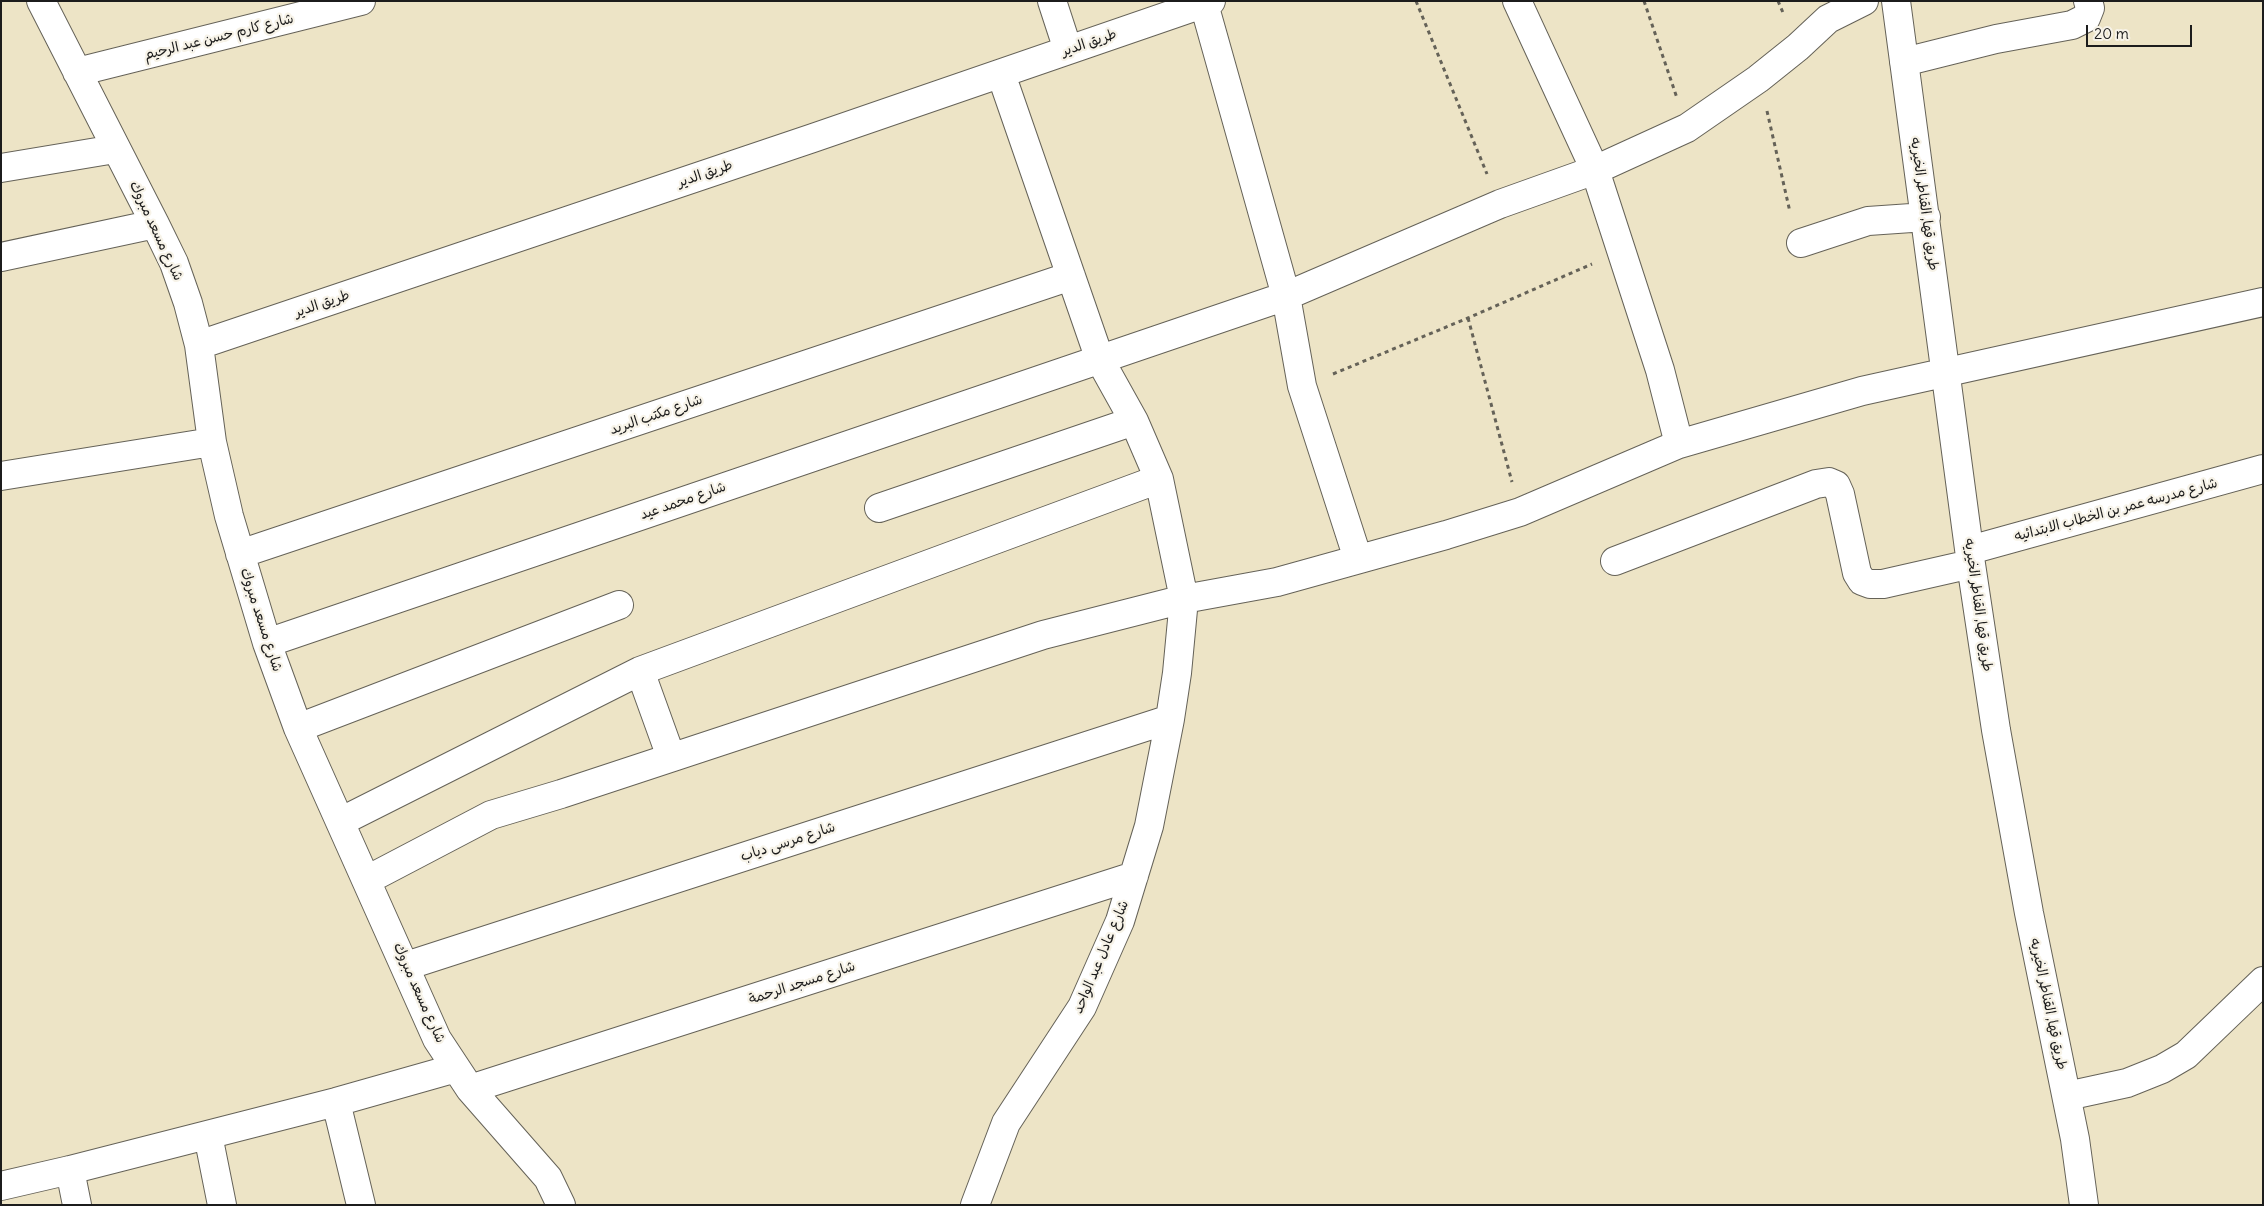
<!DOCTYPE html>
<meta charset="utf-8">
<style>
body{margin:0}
#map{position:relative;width:2264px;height:1206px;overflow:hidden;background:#ede4c6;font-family:Delius,sans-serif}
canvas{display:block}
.frame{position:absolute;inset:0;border:2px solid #1c1c1c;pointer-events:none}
.scale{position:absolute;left:2086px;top:25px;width:106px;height:22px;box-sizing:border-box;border:2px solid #1c1c1c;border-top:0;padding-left:6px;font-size:15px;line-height:18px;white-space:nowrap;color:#1c1c1c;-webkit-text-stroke:4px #f7f3e8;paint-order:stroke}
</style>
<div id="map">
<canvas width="2264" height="1206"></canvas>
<div class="frame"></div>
<div class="scale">20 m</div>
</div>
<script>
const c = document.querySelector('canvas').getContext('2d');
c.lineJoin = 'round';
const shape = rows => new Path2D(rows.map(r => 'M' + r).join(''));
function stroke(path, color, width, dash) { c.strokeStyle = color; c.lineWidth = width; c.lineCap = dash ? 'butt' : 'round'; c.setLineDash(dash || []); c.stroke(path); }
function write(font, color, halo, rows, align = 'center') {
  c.font = font + ' Delius,"Playpen Sans Arabic",sans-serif'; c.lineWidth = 4.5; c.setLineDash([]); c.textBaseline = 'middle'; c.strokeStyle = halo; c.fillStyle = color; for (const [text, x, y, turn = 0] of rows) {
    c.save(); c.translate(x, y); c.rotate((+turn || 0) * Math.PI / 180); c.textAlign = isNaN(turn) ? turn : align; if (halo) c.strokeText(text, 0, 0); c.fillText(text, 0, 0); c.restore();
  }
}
const minor = shape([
 [41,1,155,224,174,263,188,303,199,345,212,442,229,516,267,643,298,728,437,1039,470,1089,548,1178,561,1205],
 [1052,1,1068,50],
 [1517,1,1595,170,1660,370,1679,444],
 [1896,1,1971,564,1996,730,2029,913,2075,1139,2084,1205],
 [1204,4,1286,296,1302,386,1358,559],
 [1904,62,1996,39,2072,25,2086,18,2090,8,2088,1],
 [77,72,361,1],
 [1,168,115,149],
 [1801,243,1868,221,1926,217],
 [1,257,155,224],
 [199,345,813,138,1211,1],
 [1,476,212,442],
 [879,508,1134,421],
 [1970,550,2263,469],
 [240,554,1071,276],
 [1615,561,1816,484,1829,482,1836,485,1840,494,1857,573,1862,581,1870,584,1883,584,1971,564],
 [267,643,1286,296,1500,204,1595,170,1687,128,1758,79,1798,47,1828,19,1864,1],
 [640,671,671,757],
 [298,728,619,605],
 [340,822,640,671,1159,479],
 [367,880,491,815,561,794,1043,635,1184,599,1277,582,1446,535,1520,512,1679,444,1862,391,2263,302],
 [406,966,1170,719],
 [470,1089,1134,876],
 [2067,1096,2127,1083,2162,1069,2186,1055,2263,981],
 [336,1102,361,1205],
 [208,1135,222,1205],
 [70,1170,77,1205],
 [1,1186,70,1170,336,1102,456,1068],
 [975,1205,1006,1123,1082,1007,1120,921,1149,826,1170,719,1177,673,1184,599,1159,479,1134,421,1100,360,1001,74]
]);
stroke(minor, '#656258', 30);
stroke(shape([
 [1416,1,1487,174],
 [1644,1,1677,98],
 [1778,1,1784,15],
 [1767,111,1790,212],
 [1468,318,1512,482],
 [1333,374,1468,318,1592,264]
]), '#656258', 3, [4, 4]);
stroke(minor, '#fff', 28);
write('14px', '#1c1c1c', '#f7f3e8', [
 ["شارع كارم حسن عبد الرحيم",219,37,-14],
 ["طريق الدير",1089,43,-19],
 ["طريق الدير",705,174,-19],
 ["طريق قها, القناطر الخيريه",1924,204,82],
 ["شارع مسعد مبروك",156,231,65],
 ["طريق الدير",322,304,-19],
 ["شارع مكتب البريد",656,415,-19],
 ["شارع محمد عيد",683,501,-19],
 ["شارع مدرسه عمر بن الخطاب الابتدائيه",2116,510,-15],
 ["طريق قها, القناطر الخيريه",1978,605,82],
 ["شارع مسعد مبروك",261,620,72],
 ["شارع مرسى دياب",788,842,-18],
 ["شارع عادل عبد الواحد",1101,957,-67],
 ["شارع مسجد الرحمة",802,983,-18],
 ["شارع مسعد مبروك",419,993,66],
 ["طريق قها, القناطر الخيريه",2048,1004,78]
]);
</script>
